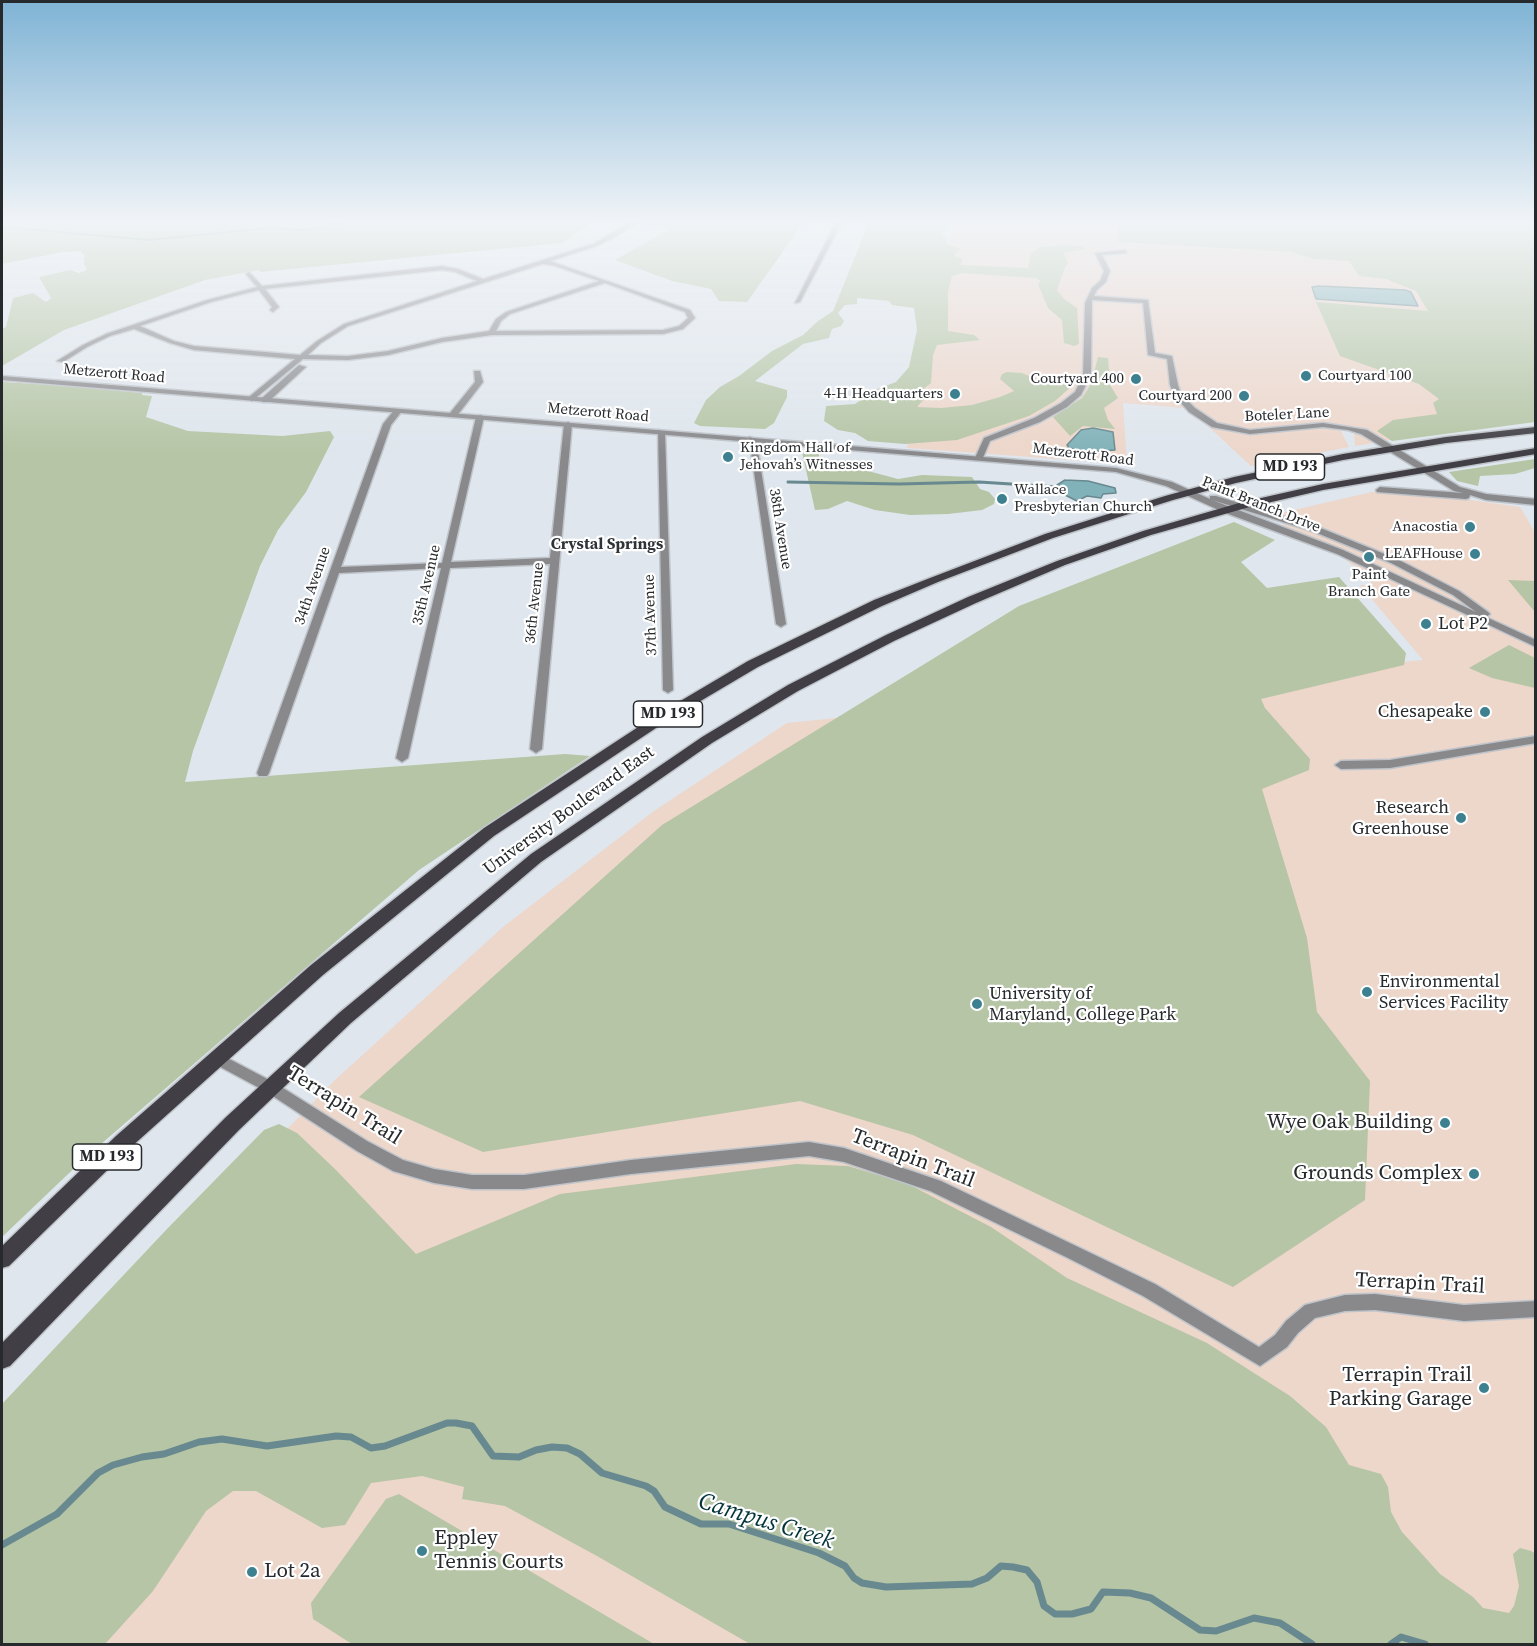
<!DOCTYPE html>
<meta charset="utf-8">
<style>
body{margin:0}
#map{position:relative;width:1537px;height:1646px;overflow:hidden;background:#dfe6ed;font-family:"Source Serif 4",serif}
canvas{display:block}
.frame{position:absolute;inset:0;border:3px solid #272a2c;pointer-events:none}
</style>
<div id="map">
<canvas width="1537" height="1646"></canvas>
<div class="frame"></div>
</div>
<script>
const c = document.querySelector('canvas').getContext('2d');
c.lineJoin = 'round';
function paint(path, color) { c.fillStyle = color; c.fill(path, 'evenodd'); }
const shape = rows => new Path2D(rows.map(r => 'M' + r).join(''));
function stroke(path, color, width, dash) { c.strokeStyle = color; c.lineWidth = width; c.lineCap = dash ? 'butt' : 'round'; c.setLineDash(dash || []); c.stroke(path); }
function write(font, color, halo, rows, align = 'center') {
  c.font = font + ' "Source Serif 4",serif'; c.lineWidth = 4.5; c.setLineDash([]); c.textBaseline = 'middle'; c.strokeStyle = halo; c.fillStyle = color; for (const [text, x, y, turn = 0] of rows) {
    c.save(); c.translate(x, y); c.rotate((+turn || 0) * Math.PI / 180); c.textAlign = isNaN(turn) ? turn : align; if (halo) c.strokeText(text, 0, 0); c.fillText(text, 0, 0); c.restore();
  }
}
paint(shape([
 [954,222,1487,222,1535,399,1414,436,1355,446,1354,432,1340,429,1349,447,1251,466,1211,429,1183,408,1123,403,1127,464,907,448],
 [1372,492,1470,500,1520,507,1536,534,1535,1644,2,1644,2,1422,334,1081,503,927,654,811,787,723,1423,660,1360,585,1373,585,1363,573,1330,548,1283,525,1281,513]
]), '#edd6ca');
paint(shape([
 [2,222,592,222,562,243,260,272,259,270,205,280,64,330,2,366,2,329,6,327,13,298,33,293,46,302,51,298,39,277,70,270,79,273,87,270,84,264,84,255,80,251,63,252,2,264],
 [647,222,804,222,747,302,719,301,711,289,672,281,615,260,670,229,643,225],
 [869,222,951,222,942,234,948,240,946,244,961,249,954,255,962,259,961,265,1028,268,1031,253,1040,247,1068,245,1081,246,1086,249,1064,253,1068,264,1065,267,1057,290,1064,299,1077,308,1079,344,1074,346,1064,343,1062,320,1048,308,1038,284,1041,281,1036,278,975,274,963,273,952,276,948,292,948,331,974,335,980,340,937,345,933,355,931,383,922,390,925,398,917,407,941,408,972,405,1000,397,1014,391,1000,379,1002,374,1007,372,1022,373,1051,385,1068,382,1072,382,1073,385,1055,401,1029,416,957,440,905,444,868,441,855,433,838,430,824,421,826,406,855,404,875,390,896,382,909,367,917,330,914,308,892,305,889,301,857,298,857,304,845,305,838,313,844,321,841,326,832,329,829,338,803,344,755,381,787,390,787,397,774,423,765,429,700,426,694,423,706,400,720,387,739,376,772,351,803,335,818,321,833,311],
 [1117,222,1535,222,1535,422,1392,441,1377,431,1393,420,1437,414,1433,403,1439,399,1419,384,1340,356,1316,302,1428,311,1416,291,1386,279,1359,276,1349,261,1313,259,1292,252,1118,242],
 [1098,357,1108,358,1110,385,1118,398,1104,408,1108,420,1115,429,1083,426,1070,436,1053,417,1082,398,1091,384],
 [2,382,70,386,142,393,142,395,152,396,146,417,188,431,282,436,330,431,334,437,306,492,278,530,260,566,193,751,185,782,565,754,590,756,419,870,87,1156,2,1237],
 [805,451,819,454,818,467,868,471,898,479,922,475,972,477,980,489,989,492,995,499,994,504,982,510,948,514,910,515,875,510,847,501,828,509,815,510,802,452],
 [1535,459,1535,468,1515,474,1480,476,1478,486,1457,481,1449,472],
 [1234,522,1275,540,1241,562,1267,588,1339,577,1406,653,1404,665,1261,699,1265,708,1310,759,1309,770,1262,789,1307,938,1317,1012,1370,1081,1365,1200,1233,1287,913,1135,800,1101,483,1152,359,1097,662,825,1019,606],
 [1508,580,1535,581,1535,612],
 [1509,645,1535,658,1535,688,1492,678,1469,668],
 [279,1124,297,1133,336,1170,416,1254,560,1194,796,1164,848,1166,908,1184,991,1227,1067,1278,1207,1343,1290,1396,1326,1427,1349,1465,1381,1474,1388,1487,1391,1512,1402,1532,1440,1574,1473,1597,1483,1608,1509,1613,1514,1606,1519,1586,1513,1554,1520,1548,1531,1551,1536,1554,1535,1644,750,1644,597,1556,505,1506,462,1499,464,1487,422,1476,371,1483,345,1525,322,1528,256,1491,233,1491,206,1511,153,1591,105,1644,2,1644,2,1404,167,1229,264,1130],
 [399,1494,654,1644,352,1644,313,1619,311,1603,386,1499]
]), '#b5c5a5');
const water = shape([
 [1319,286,1405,290,1411,292,1418,306,1316,299,1312,287,1319,286],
 [1093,428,1113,432,1115,450,1089,452,1069,448,1067,445,1081,430,1093,428],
 [1065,480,1088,481,1115,488,1116,493,1103,494,1101,498,1087,496,1077,501,1065,495,1066,492,1058,490,1057,485,1065,480]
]);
paint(water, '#82b2b9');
stroke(water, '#67898f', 1.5);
stroke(shape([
 [2,227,149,240,268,228,300,230,323,228,343,222]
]), '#67898f', 2);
stroke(shape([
 [788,482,899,484,979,482,1059,487]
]), '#67898f', 3);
stroke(shape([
 [2,1545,57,1514,98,1473,113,1465,142,1457,164,1454,199,1442,222,1439,267,1446,336,1436,351,1437,371,1448,385,1446,447,1423,456,1423,472,1426,493,1456,519,1457,536,1450,552,1447,567,1448,580,1454,602,1473,646,1486,654,1491,665,1507,701,1524,729,1524,819,1553,845,1566,854,1578,862,1583,886,1587,972,1584,987,1578,1001,1566,1013,1567,1027,1570,1037,1582,1044,1606,1055,1614,1072,1614,1091,1609,1103,1592,1130,1593,1151,1598,1200,1630,1216,1631,1254,1618,1280,1623,1312,1644],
 [1391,1644,1401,1637,1425,1644]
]), '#67898f', 7);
const minor = shape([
 [630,222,637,222,617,236,597,246,550,261,690,310,695,318,683,329,663,334,492,335,442,342,388,355,348,360,303,359,252,401,248,399,249,397,295,359,194,350,170,343,134,329,110,336,87,347,63,362,57,361,83,345,106,334,207,300,257,287,246,274,249,272,262,286,442,266,458,269,483,279,593,244,630,222],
 [543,264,555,266,599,281,506,312,496,319,489,331,442,338,388,351,348,356,308,355,321,343,348,326,543,264],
 [442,270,455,272,477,281,344,324,317,341,300,355,194,346,174,341,140,326,211,302,259,290,272,307,270,310,273,312,279,307,265,289,442,270],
 [605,283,685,312,688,318,679,326,663,330,496,331,501,321,510,314,605,283],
 [836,222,842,222,800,302,795,303,836,222],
 [1125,250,1127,253,1102,255,1110,271,1106,282,1097,290,1094,296,1148,300,1155,353,1172,356,1178,385,1181,394,1195,408,1217,423,1250,430,1323,423,1367,430,1460,487,1486,494,1536,499,1536,505,1486,500,1470,495,1469,498,1466,499,1377,492,1376,490,1380,487,1463,493,1454,491,1361,434,1348,430,1323,427,1250,434,1212,427,1189,412,1174,395,1170,385,1167,359,1148,355,1143,303,1092,300,1091,375,1081,395,1067,407,1040,422,990,441,982,460,976,460,975,458,984,438,1034,418,1061,403,1075,392,1083,375,1085,303,1092,288,1100,281,1104,271,1095,253,1125,250],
 [299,365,306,367,268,402,262,402,262,398,299,365],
 [474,371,480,371,483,382,456,417,450,417,450,413,475,382,474,371],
 [395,409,402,411,391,425,341,567,442,563,476,417,480,415,484,417,451,562,550,558,564,424,568,422,572,424,542,749,536,753,530,749,550,564,450,568,408,758,402,762,396,758,441,568,339,573,269,773,267,776,259,776,257,773,383,424,395,409],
 [658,430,665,432,673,690,668,693,663,690,658,430],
 [749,437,756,439,786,624,781,627,776,624,749,437],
 [1536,736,1536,743,1390,768,1341,769,1335,765,1341,761,1390,760,1536,736],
 [216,1052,275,1083,367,1141,403,1160,434,1169,472,1175,524,1175,631,1160,809,1142,844,1148,941,1181,1155,1284,1259,1347,1275,1335,1286,1321,1305,1305,1345,1295,1375,1294,1464,1305,1536,1301,1536,1317,1464,1321,1375,1310,1345,1311,1315,1318,1298,1333,1287,1347,1260,1366,1143,1296,1068,1258,930,1191,844,1162,809,1156,631,1174,524,1189,472,1189,434,1183,393,1171,357,1151,265,1091,211,1062,209,1058,211,1054,216,1052]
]);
const tertiary = shape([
 [2,376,1116,468,1172,482,1210,499,1210,496,1216,496,1318,527,1397,559,1459,591,1488,612,1490,614,1486,617,1536,640,1536,647,1337,554,1223,512,1166,486,1116,472,2,380,2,376],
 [1212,500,1312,531,1391,563,1453,595,1476,612,1343,550,1212,500]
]);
const primary = shape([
 [1536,427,1536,433,1446,443,1343,460,1236,483,1173,500,1053,538,938,582,882,606,758,667,665,722,494,836,323,975,130,1148,9,1266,2,1268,2,1246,116,1136,311,965,484,828,655,716,748,661,874,600,930,578,1045,534,1165,496,1234,477,1343,454,1446,437,1536,427],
 [1536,448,1536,454,1323,490,1246,508,1151,535,1065,565,976,603,894,641,798,691,712,743,541,862,351,1023,239,1130,10,1366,2,1369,2,1343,225,1118,339,1013,531,854,702,737,788,685,886,635,968,597,1057,561,1143,531,1239,503,1323,484,1536,448]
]);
stroke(minor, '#bec4ca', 3);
stroke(tertiary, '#bec4ca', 3);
stroke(primary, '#bec4ca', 3);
paint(minor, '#89898c');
paint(tertiary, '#89898c');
paint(primary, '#413f45');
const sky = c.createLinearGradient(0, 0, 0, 453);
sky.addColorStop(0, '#7fb3d5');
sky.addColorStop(0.49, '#f1f4f7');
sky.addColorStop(1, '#f1f4f700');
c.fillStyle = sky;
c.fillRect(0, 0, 1537, 453);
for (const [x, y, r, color] of [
 [1306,376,6,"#3d8090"],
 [1136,379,6,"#3d8090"],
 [955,394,6,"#3d8090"],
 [1244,396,6,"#3d8090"],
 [728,457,6,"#3d8090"],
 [1002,499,6,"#3d8090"],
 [1470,527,6,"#3d8090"],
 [1475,554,6,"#3d8090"],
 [1369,557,6,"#3d8090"],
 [1426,624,6,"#3d8090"],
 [1485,712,6,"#3d8090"],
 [1461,818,6,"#3d8090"],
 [1367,992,6,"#3d8090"],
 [977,1004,6,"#3d8090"],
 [1445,1123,6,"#3d8090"],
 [1474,1174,6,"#3d8090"],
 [1484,1388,6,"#3d8090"],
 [422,1551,6,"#3d8090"],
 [252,1572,6,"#3d8090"]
]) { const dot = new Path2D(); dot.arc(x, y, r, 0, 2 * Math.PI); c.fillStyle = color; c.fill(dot); stroke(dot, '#fff', 2); }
write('15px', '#272a2c', '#fff', [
 ["Metzerott Road",114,374,5],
 ["Metzerott Road",598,413,5],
 ["Boteler Lane",1287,415,-3],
 ["Metzerott Road",1083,455,7],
 ["Paint Branch Drive",1261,505,22],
 ["38th Avenue",780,529,81],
 ["35th Avenue",427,585,-77],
 ["34th Avenue",313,586,-71],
 ["36th Avenue",535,603,-84],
 ["37th Avenue",651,615,-92]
]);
write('15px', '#272a2c', '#fff', [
 ["Courtyard 100",1318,376,"left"],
 ["Courtyard 400",1124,379],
 ["4-H Headquarters",943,394],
 ["Courtyard 200",1232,396],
 ["Kingdom Hall of",740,448,"left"],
 ["Jehovah’s Witnesses",740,465,"left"],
 ["Wallace",1014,490,"left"],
 ["Presbyterian Church",1014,507,"left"],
 ["Anacostia",1458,527],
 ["LEAFHouse",1463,554],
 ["Paint",1369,575,"center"],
 ["Branch Gate",1369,592,"center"]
], 'right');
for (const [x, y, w] of [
 [1290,467,69],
 [668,714,69],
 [107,1157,69]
]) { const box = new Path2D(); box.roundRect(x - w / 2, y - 13, w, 26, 4.5); c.fillStyle = '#fff'; c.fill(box); stroke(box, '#272a2c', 1.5); }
write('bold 16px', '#272a2c', null, [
 ["MD 193",1290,467],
 ["MD 193",668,714],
 ["MD 193",107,1157]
]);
write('bold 16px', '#2e3338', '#fff', [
 ["Crystal Springs",607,545]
]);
write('18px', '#272a2c', '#fff', [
 ["Lot P2",1438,624],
 ["Chesapeake",1473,712,"right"],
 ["Research",1449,808,"right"],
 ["Greenhouse",1449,829,"right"],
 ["Environmental",1379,982],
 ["Services Facility",1379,1003],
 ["University of",989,994],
 ["Maryland, College Park",989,1015]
], 'left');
write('18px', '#272a2c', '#fff', [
 ["University Boulevard East",569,811,-36]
]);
write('21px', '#272a2c', '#fff', [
 ["Terrapin Trail",344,1106,32],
 ["Terrapin Trail",913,1159,21],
 ["Terrapin Trail",1420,1284,3]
]);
write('21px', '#272a2c', '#fff', [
 ["Wye Oak Building",1433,1123],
 ["Grounds Complex",1462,1174],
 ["Terrapin Trail",1472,1376],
 ["Parking Garage",1472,1400],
 ["Eppley",434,1539,"left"],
 ["Tennis Courts",434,1563,"left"],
 ["Lot 2a",264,1572,"left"]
], 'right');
write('italic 24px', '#033439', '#fff', [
 ["Campus Creek",766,1522,17]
]);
</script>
